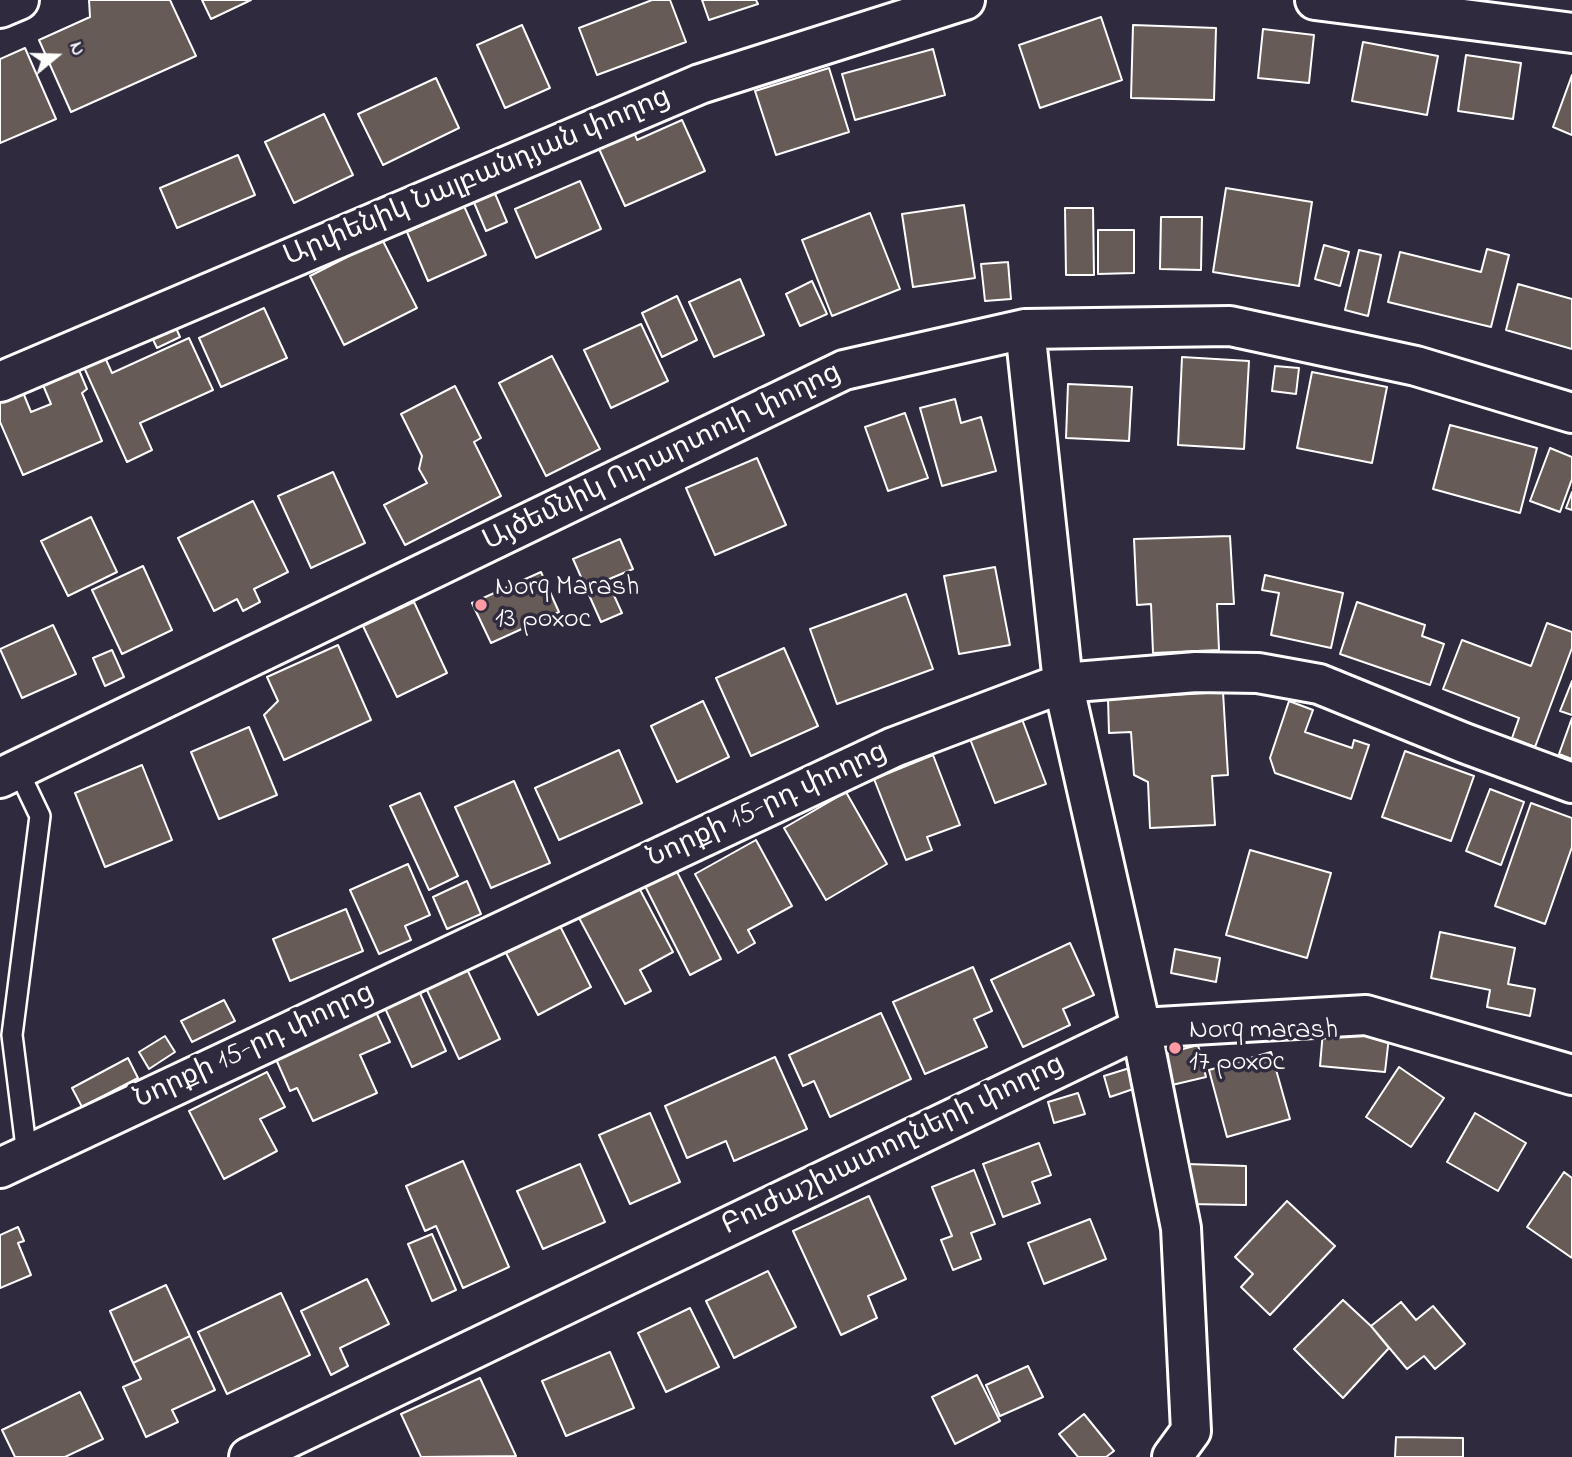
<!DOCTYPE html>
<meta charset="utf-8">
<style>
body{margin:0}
#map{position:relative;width:1572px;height:1457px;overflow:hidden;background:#2f2a3d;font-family:"Indie Flower",sans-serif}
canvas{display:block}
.north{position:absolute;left:21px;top:21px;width:70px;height:70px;-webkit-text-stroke:5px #2f2a3d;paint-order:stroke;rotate:71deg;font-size:19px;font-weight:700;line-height:28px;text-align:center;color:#fff}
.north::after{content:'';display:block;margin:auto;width:24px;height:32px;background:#fff;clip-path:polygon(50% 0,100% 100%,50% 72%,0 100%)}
</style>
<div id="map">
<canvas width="1572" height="1457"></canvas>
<div class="north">N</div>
</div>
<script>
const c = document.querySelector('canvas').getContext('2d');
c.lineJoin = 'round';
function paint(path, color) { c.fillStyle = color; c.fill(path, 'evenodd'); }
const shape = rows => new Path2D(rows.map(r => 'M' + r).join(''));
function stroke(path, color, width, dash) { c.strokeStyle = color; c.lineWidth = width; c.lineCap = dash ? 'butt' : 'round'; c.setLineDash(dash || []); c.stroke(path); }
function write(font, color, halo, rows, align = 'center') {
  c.font = font + ' "Indie Flower","Noto Sans Armenian",sans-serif'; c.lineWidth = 7; c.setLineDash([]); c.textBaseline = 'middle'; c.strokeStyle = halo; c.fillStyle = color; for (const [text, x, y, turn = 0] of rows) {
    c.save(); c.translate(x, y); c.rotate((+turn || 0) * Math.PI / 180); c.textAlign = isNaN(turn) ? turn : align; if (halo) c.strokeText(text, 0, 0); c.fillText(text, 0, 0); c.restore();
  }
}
const building = shape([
 [89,0,170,0,196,56,71,112,39,40,90,17,89,0],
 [202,0,251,0,211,19,202,0],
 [652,0,670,0,686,42,597,75,579,28,652,0],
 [702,0,756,0,758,4,709,20,702,0],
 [1101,17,1122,80,1040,108,1019,45,1101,17],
 [522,25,550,88,505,108,477,45,522,25],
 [1133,25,1216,28,1214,100,1131,98,1133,25],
 [1263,29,1314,35,1309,83,1258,78,1263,29],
 [1363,42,1438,56,1427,115,1352,101,1363,42],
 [25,48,56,119,0,143,0,59,25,48],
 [933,49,945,95,855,120,842,74,933,49],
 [1466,55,1521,63,1513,119,1458,111,1466,55],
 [829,68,849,132,776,155,755,91,829,68],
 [1572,75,1572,135,1553,127,1572,75],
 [436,78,459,128,383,165,358,114,436,78],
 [324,114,353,175,294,203,265,142,324,114],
 [682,120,705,171,625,206,595,140,631,124,637,140,682,120],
 [238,155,255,195,177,228,160,188,238,155],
 [580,181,601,229,536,258,515,209,580,181],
 [491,184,507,222,486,231,470,193,491,184],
 [1226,188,1312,202,1299,286,1213,272,1226,188],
 [964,205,975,278,913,287,902,214,964,205],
 [464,206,486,255,428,281,407,232,464,206],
 [1065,208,1093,208,1094,275,1066,275,1065,208],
 [870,213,900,289,832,316,802,240,870,213],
 [1161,217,1202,217,1201,270,1160,269,1161,217],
 [1098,230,1134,230,1134,273,1098,274,1098,230],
 [382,239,417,308,344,345,310,276,382,239],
 [1324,245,1349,252,1340,286,1315,279,1324,245],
 [1487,249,1509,255,1491,327,1388,302,1400,252,1481,272,1487,249],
 [1359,250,1381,255,1368,316,1345,310,1359,250],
 [1008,262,1011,299,985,301,981,264,1008,262],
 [740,279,764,335,714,357,689,302,740,279],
 [812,281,827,314,800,326,786,294,812,281],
 [1518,284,1572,299,1572,349,1506,330,1518,284],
 [677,296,697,340,662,357,642,313,677,296],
 [264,308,287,358,221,387,199,338,264,308],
 [173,321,180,337,157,348,149,331,173,321],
 [641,324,668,381,611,408,584,350,641,324],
 [189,338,213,390,140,423,152,450,127,462,82,363,103,353,112,373,189,338],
 [552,356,600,449,546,476,499,383,552,356],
 [1182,357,1249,361,1244,449,1178,445,1182,357],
 [76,363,87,389,82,393,102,441,23,475,0,422,0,393,20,385,31,412,51,404,40,378,76,363],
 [1275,366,1299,368,1296,394,1272,391,1275,366],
 [1312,372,1387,387,1372,463,1297,448,1312,372],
 [1068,384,1132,387,1129,441,1066,438,1068,384],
 [455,386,481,438,474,442,501,496,405,545,384,505,427,483,419,469,422,456,401,414,455,386],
 [955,399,961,423,981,417,996,471,942,486,920,408,955,399],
 [905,413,928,478,888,491,865,427,905,413],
 [1450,425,1537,448,1520,513,1433,489,1450,425],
 [1550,448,1572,457,1572,479,1560,512,1530,501,1550,448],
 [757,458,786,525,715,555,686,488,757,458],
 [333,472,365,543,311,568,278,496,333,472],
 [1572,492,1572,510,1566,508,1572,492],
 [253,501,288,572,254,589,260,602,243,611,237,599,214,611,178,538,253,501],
 [91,517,117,572,68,596,41,541,91,517],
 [1230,536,1234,604,1217,604,1219,650,1153,653,1151,604,1137,605,1134,539,1230,536],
 [620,539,633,569,607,580,622,613,601,622,573,559,620,539],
 [143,566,172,630,122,654,92,590,143,566],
 [995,567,1010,645,959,654,944,576,995,567],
 [541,572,559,612,491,643,472,603,541,572],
 [1265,575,1343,593,1331,648,1271,635,1279,593,1262,590,1265,575],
 [906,594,933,669,837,704,810,629,906,594],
 [414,602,447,673,397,697,363,626,414,602],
 [1357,602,1425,625,1422,636,1444,644,1430,685,1340,654,1357,602],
 [1547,623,1572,632,1572,648,1535,747,1512,738,1519,718,1443,689,1462,640,1531,666,1547,623],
 [53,625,76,674,22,698,0,649,53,625],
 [338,645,371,720,284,760,264,715,278,701,267,677,338,645],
 [784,648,818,726,751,756,716,678,784,648],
 [112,650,124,677,105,686,93,658,112,650],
 [1572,681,1572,715,1560,711,1572,681],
 [1223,692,1228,775,1212,776,1215,825,1150,828,1148,782,1134,775,1131,732,1109,733,1108,699,1223,692],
 [703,701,729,757,677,782,651,726,703,701],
 [1289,701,1313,710,1305,732,1352,748,1354,740,1369,745,1351,799,1275,773,1270,758,1289,701],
 [1572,718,1572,759,1559,754,1572,718],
 [1022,719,1046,784,995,803,970,739,1022,719],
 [249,727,277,795,219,819,191,752,249,727],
 [619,750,642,803,559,840,535,788,619,750],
 [1405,751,1474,776,1451,841,1382,817,1405,751],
 [933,755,960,825,927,837,932,850,906,860,874,779,933,755],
 [142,765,172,840,105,867,75,793,142,765],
 [514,781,550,863,491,888,455,807,514,781],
 [1490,789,1524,802,1501,865,1466,851,1490,789],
 [846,792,887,864,826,900,784,828,846,792],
 [420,793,458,876,429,890,390,806,420,793],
 [1531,803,1572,818,1572,847,1545,924,1495,906,1531,803],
 [756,840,792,906,748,930,755,943,738,953,695,874,756,840],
 [1250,850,1331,873,1307,958,1226,935,1250,850],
 [408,864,430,915,405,926,411,940,379,954,350,890,408,864],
 [673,864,721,959,690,975,642,880,673,864],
 [467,881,481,914,447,929,433,897,467,881],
 [637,884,673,952,640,970,651,991,625,1004,578,916,637,884],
 [346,909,363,951,290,981,273,939,346,909],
 [560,926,591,987,538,1015,506,953,560,926],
 [1440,932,1515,948,1508,984,1535,989,1530,1016,1487,1007,1490,990,1431,978,1440,932],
 [1070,943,1094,995,1063,1009,1070,1025,1023,1047,991,980,1070,943],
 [1175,949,1220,958,1216,982,1171,973,1175,949],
 [466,967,500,1039,459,1059,425,986,466,967],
 [973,967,992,1011,974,1019,987,1047,925,1074,893,1002,973,967],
 [419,991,446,1051,412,1067,384,1006,419,991],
 [224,1000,235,1021,192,1042,181,1021,224,1000],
 [376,1012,390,1042,360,1055,377,1093,313,1121,297,1088,290,1091,275,1057,376,1012],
 [881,1013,911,1079,830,1117,814,1081,803,1086,789,1055,881,1013],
 [1323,1031,1389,1037,1385,1072,1320,1066,1323,1031],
 [165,1036,175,1052,149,1069,139,1052,165,1036],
 [1198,1045,1206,1077,1172,1085,1164,1054,1198,1045],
 [1271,1052,1290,1119,1227,1137,1209,1070,1271,1052],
 [775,1057,807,1129,734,1161,726,1141,687,1158,665,1106,775,1057],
 [128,1058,138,1078,82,1107,72,1088,128,1058],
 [1136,1066,1142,1086,1110,1097,1104,1076,1136,1066],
 [1399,1067,1444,1098,1411,1147,1366,1117,1399,1067],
 [267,1072,285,1107,260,1119,277,1151,224,1179,189,1111,267,1072],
 [1078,1093,1085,1114,1054,1123,1048,1102,1078,1093],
 [650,1113,680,1182,630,1204,599,1135,650,1113],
 [1475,1113,1526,1143,1498,1191,1447,1162,1475,1113],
 [1039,1143,1051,1175,1032,1182,1040,1203,1003,1217,983,1164,1039,1143],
 [463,1161,509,1267,463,1288,436,1226,425,1231,406,1186,463,1161],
 [580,1164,605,1222,543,1249,517,1191,580,1164],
 [1188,1164,1246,1166,1246,1205,1188,1204,1188,1164],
 [974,1170,995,1224,971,1233,981,1259,953,1270,941,1240,952,1236,932,1187,974,1170],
 [1564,1172,1572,1178,1572,1258,1527,1227,1564,1172],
 [869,1196,906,1279,868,1296,877,1318,841,1335,793,1231,869,1196],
 [1287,1201,1335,1246,1270,1315,1241,1287,1253,1274,1235,1257,1287,1201],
 [1090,1219,1106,1259,1044,1284,1028,1243,1090,1219],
 [18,1227,24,1241,18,1243,31,1275,0,1288,0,1235,18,1227],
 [432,1234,456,1290,432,1301,408,1244,432,1234],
 [768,1271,796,1327,734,1358,706,1301,768,1271],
 [367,1279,389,1324,340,1348,348,1366,331,1375,301,1311,367,1279],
 [166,1285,190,1336,133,1363,110,1311,166,1285],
 [281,1293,310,1355,227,1394,198,1332,281,1293],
 [1343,1300,1371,1326,1389,1348,1343,1398,1294,1349,1343,1300],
 [1401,1302,1416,1320,1433,1306,1465,1344,1435,1369,1424,1356,1407,1369,1371,1326,1401,1302],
 [690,1308,719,1367,666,1392,638,1333,690,1308],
 [190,1336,215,1390,172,1410,178,1422,146,1437,123,1387,141,1379,133,1363,190,1336],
 [610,1352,634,1408,566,1436,542,1381,610,1352],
 [1028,1366,1043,1397,1000,1416,986,1385,1028,1366],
 [977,1375,1000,1421,955,1444,932,1397,977,1375],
 [480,1378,516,1456,421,1457,401,1414,480,1378],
 [80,1392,103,1439,65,1457,15,1457,2,1430,80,1392],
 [1084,1414,1114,1451,1106,1457,1078,1457,1059,1434,1084,1414],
 [1396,1437,1463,1438,1463,1457,1395,1457,1396,1437]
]);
paint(building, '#675b57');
stroke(building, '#fff', 2);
const service = shape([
 [18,770,40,816,12,1035,27,1155]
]);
const minor = shape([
 [1315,0,1572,33],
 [0,8,19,0],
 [1025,329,1063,683,1141,1028,1181,1228,1191,1431,1172,1457],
 [0,382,700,84,965,0],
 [0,778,844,370,1025,329,1230,326,1416,366,1572,413],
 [0,1168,894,747,1063,683,1196,672,1258,673,1319,684,1464,743,1572,783],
 [249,1457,1141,1028,1366,1015,1572,1075]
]);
stroke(service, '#fff', 24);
stroke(minor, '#fff', 44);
stroke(service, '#2f2a3d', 19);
stroke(minor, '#2f2a3d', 38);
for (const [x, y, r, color] of [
 [481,605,7,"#ff9aa2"],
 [1175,1048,7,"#ff9aa2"]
]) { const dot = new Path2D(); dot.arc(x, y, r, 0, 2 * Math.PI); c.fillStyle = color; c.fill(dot); stroke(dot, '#2f2a3d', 2.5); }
write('28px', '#fff', '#2f2a3d', [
 ["Արփենիկ Նալբանդյան փողոց",478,179,-23],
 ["Այծեմնիկ Ուրարտուի փողոց",663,459,-26],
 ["Նորքի 15-րդ փողոց",768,807,-25],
 ["Նորքի 15-րդ փողոց",255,1048,-25],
 ["Բուժաշխատողների փողոց",894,1147,-26]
]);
write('28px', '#fff', '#2f2a3d', [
 ["Norq Marash",495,589],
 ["13 poxoc",495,621],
 ["Norq marash",1189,1032],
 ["17 poxoc",1189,1064]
], 'left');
</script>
